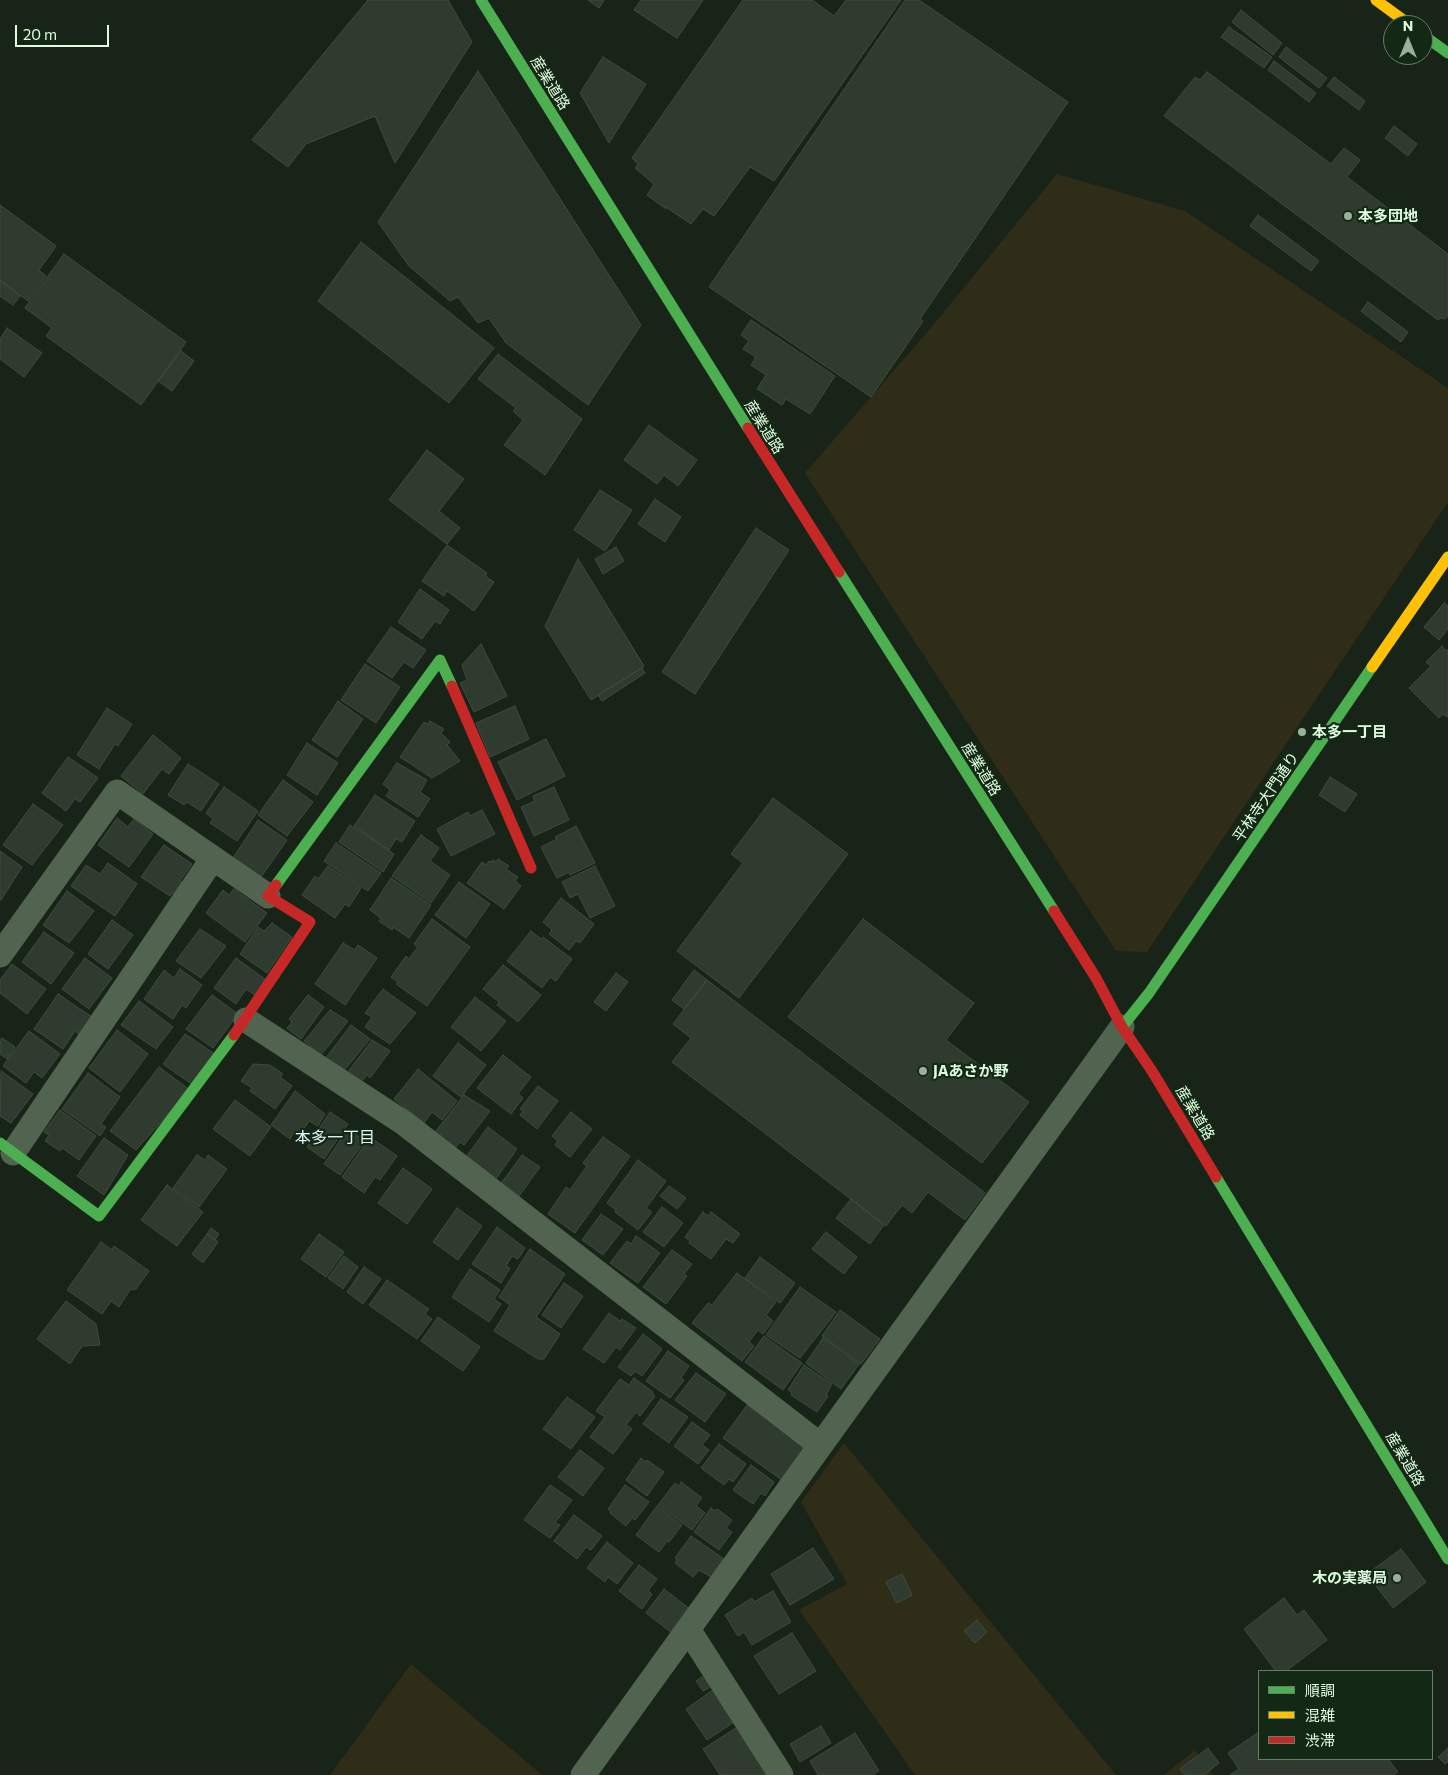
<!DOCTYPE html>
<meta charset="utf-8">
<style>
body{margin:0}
#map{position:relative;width:1448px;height:1775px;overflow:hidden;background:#192419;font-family:Commissioner,"Noto Sans JP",sans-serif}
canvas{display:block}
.legend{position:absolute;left:1258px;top:1670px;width:175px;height:90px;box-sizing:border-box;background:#142915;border:1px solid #667d66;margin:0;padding:6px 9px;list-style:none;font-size:15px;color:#e0fcdf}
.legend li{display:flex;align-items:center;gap:10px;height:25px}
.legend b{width:25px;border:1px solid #667d66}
.north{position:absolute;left:1383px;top:15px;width:50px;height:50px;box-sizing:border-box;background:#142915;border:1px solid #667d66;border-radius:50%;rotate:0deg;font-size:14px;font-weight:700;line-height:20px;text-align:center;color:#e0fcdf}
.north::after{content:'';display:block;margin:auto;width:18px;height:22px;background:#9ab09a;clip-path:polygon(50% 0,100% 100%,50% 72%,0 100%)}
.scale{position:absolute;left:15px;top:25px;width:94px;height:22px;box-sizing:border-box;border:2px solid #e0fcdf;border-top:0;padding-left:6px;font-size:15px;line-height:18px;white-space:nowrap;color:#e0fcdf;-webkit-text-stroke:4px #142915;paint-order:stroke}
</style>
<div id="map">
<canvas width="1448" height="1775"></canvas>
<ul class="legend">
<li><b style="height:6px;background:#4caf50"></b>順調</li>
<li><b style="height:6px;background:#ffc107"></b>混雑</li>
<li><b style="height:6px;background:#c62828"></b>渋滞</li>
</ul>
<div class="north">N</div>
<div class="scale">20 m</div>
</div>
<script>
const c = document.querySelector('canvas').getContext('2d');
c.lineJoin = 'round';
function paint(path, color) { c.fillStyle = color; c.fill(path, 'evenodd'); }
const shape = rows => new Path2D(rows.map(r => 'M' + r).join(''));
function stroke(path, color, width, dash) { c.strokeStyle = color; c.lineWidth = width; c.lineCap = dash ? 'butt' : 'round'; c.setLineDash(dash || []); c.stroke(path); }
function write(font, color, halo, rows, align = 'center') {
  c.font = font + ' Commissioner,"Noto Sans JP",sans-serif'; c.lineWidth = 4.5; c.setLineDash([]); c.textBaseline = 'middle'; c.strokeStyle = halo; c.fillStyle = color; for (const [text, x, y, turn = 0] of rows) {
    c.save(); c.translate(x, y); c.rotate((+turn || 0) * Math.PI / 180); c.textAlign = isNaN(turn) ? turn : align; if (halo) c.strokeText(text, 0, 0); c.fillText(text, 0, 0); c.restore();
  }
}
paint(shape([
 [1057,174,1185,211,1448,388,1448,502,1147,952,1116,951,805,473,929,330],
 [844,1443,1116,1775,915,1775,799,1610,847,1584,801,1502],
 [411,1664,542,1775,330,1775],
 [1195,1750,1213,1775,1164,1775]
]), '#2f2d17');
const building = shape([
 [368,0,448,0,472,42,395,163,375,116,306,144,288,167,252,140,368,0],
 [588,0,604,0,599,8,588,0],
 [641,0,703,0,677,38,634,10,641,0],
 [743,0,812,0,834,16,846,0,901,0,774,181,750,167,714,216,703,209,691,224,666,207,666,209,647,195,654,184,635,168,638,164,632,158,743,0],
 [905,0,919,0,1068,102,920,319,923,321,871,397,709,287,905,0],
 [1241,10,1282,43,1273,55,1232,22,1241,10],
 [1229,27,1272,57,1264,68,1221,37,1229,27],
 [1286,47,1327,78,1319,88,1279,57,1286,47],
 [603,57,646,84,609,143,580,93,603,57],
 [1274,61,1316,93,1309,102,1268,70,1274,61],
 [478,71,641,325,588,405,506,343,489,318,478,323,458,297,450,301,409,266,378,222,478,71],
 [1207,72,1331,164,1344,148,1360,160,1347,177,1448,254,1448,315,1445,319,1441,318,1438,320,1164,116,1195,77,1200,80,1207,72],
 [1334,77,1365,101,1359,110,1327,86,1334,77],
 [1394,126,1417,144,1408,156,1385,138,1394,126],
 [0,205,56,246,39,270,46,276,28,301,0,280,0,205],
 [1258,215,1319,261,1311,271,1250,226,1258,215],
 [361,242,494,348,449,403,318,301,361,242],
 [64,254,186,342,141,405,46,336,52,328,25,308,64,254],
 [0,281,20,296,13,305,0,296,0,281],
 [1368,302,1408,332,1401,342,1361,311,1368,302],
 [751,320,835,376,810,414,786,399,782,405,757,389,766,375,751,365,756,357,743,349,749,341,741,335,751,320],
 [7,328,42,353,24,377,0,359,0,339,7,328],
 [181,351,194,361,172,391,158,381,181,351],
 [498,354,582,419,545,475,504,445,523,420,513,411,516,408,478,379,498,354],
 [649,425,697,460,678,486,664,475,657,484,624,460,649,425],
 [427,450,464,479,439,511,460,528,447,544,389,500,427,450],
 [600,490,632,510,605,551,574,530,600,490],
 [655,499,681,517,665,542,638,524,655,499],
 [756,528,789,550,695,694,662,672,756,528],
 [447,545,487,573,485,576,494,582,474,611,447,591,444,596,422,581,447,545],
 [616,547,624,561,603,574,595,559,616,547],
 [578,559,644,666,591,700,545,626,578,559],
 [420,589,449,610,440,624,435,621,422,639,398,622,420,589],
 [1444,603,1448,606,1448,629,1439,640,1424,627,1444,603],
 [391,627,426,650,413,668,404,662,392,678,367,661,391,627],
 [481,644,507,696,474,712,460,683,467,680,462,665,481,644],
 [1442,646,1446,651,1448,649,1448,716,1447,717,1443,714,1439,718,1409,688,1431,666,1426,662,1442,646],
 [365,664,400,687,376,723,341,700,365,664],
 [642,668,645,673,602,701,598,695,642,668],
 [338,701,363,719,337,757,312,740,338,701],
 [515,706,529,739,490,757,476,723,515,706],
 [107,708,132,724,118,746,115,744,99,769,77,755,107,708],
 [430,721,444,729,441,733,450,742,447,745,460,761,432,778,400,757,424,722,428,724,430,721],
 [153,735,181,758,169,774,162,769,143,794,121,776,153,735],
 [546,739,565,776,517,800,498,762,546,739],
 [307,743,338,763,317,795,287,775,307,743],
 [68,757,98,778,80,802,75,799,66,811,42,793,68,757],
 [397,763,427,780,420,792,430,799,418,817,386,796,390,790,383,784,397,763],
 [188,764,219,784,201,811,187,802,184,805,168,795,188,764],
 [1330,777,1357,794,1345,812,1319,795,1330,777],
 [283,780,313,802,287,836,258,815,283,780],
 [224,787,258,811,237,841,210,823,213,819,206,813,224,787],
 [554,787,569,820,534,836,521,807,535,801,533,796,554,787],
 [375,795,415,821,402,842,396,839,389,850,354,826,375,795],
 [773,798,848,854,739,998,677,951,743,863,731,854,773,798],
 [33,804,63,825,32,865,3,845,33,804],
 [482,810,495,834,451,856,437,829,468,812,470,816,482,810],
 [117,818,128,827,134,819,153,834,129,867,98,845,117,818],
 [258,820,287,840,261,877,233,858,258,820],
 [350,825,394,854,383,872,339,842,350,825],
 [576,826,595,863,570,875,569,872,557,878,541,847,557,839,555,837,576,826],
 [421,835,439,848,430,861,450,875,431,903,392,876,421,835],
 [336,843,381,873,368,891,324,861,336,843],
 [164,845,192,864,180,881,184,883,175,896,171,893,170,896,141,877,164,845],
 [0,851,22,867,1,900,0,900,0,851],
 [498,859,509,866,506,869,518,877,515,881,521,886,504,909,467,883,482,862,486,865,489,861,491,862,493,860,496,862,498,859],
 [108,863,137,884,115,916,71,886,86,865,100,874,108,863],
 [328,866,361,888,349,907,345,904,335,918,302,895,315,876,318,879,328,866],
 [595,866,615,906,590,918,578,894,570,898,562,882,595,866],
 [391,878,431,905,409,938,393,927,392,930,379,921,381,918,370,910,391,878],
 [459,882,490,904,466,938,435,915,459,882],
 [234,889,267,913,245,942,206,913,223,890,229,895,234,889],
 [67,891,94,911,69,943,43,925,67,891],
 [561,898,594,924,580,943,576,941,569,950,549,934,552,930,543,922,561,898],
 [432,919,470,947,427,1006,396,984,398,982,391,977,406,956,409,959,418,947,414,944,432,919],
 [863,919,974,1003,946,1040,1029,1102,982,1163,788,1017,863,919],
 [112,920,133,935,108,969,88,954,112,920],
 [272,923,292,937,267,973,240,954,258,927,264,931,272,923],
 [200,929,226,946,201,978,176,961,200,929],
 [531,931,541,939,543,937,572,959,556,981,550,977,542,988,507,961,531,931],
 [44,932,74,953,51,984,22,962,44,932],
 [343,943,355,950,358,945,377,958,345,1005,315,984,343,943],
 [85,958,112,978,89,1009,62,989,85,958],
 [236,958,269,982,258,997,246,989,236,1004,214,988,236,958],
 [12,964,46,989,27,1014,0,993,0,980,12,964],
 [503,965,541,995,518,1022,497,1005,499,1002,483,989,503,965],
 [180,969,202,985,186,1008,182,1005,173,1019,144,999,164,970,174,978,180,969],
 [694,970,707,980,684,1009,672,1000,694,970],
 [616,973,628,982,606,1011,594,1002,616,973],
 [707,980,985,1193,965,1220,928,1192,912,1213,902,1205,886,1226,672,1062,691,1038,673,1024,707,980],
 [383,989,416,1013,390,1044,365,1027,372,1017,365,1013,383,989],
 [58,994,92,1017,80,1035,75,1031,63,1049,34,1029,58,994],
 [212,995,238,1014,213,1048,186,1029,212,995],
 [308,995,324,1007,301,1039,287,1028,292,1022,289,1019,308,995],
 [475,997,506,1021,481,1051,451,1027,475,997],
 [139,1001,173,1027,156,1049,121,1025,139,1001],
 [330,1010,348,1021,321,1055,304,1041,330,1010],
 [351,1025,370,1039,343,1072,325,1059,351,1025],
 [117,1030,148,1054,120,1092,89,1068,117,1030],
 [29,1031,60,1054,42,1078,34,1072,26,1083,3,1066,29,1031],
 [185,1034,215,1054,193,1085,163,1064,185,1034],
 [2,1038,15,1047,7,1059,0,1054,0,1040,2,1038],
 [372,1040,390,1051,370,1078,367,1075,361,1082,347,1073,372,1040],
 [458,1043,486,1065,461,1097,433,1076,458,1043],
 [503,1055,531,1077,518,1094,523,1098,511,1114,477,1088,503,1055],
 [253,1064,270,1065,283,1074,280,1077,292,1086,275,1109,250,1091,252,1088,241,1081,253,1064],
 [159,1067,190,1090,136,1150,110,1131,159,1067],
 [418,1069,457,1101,442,1120,432,1112,424,1123,394,1099,418,1069],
 [1,1071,33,1094,11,1123,0,1116,1,1071],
 [88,1073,120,1097,101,1124,106,1127,100,1136,62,1109,88,1073],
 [538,1086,558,1101,537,1129,520,1115,523,1111,520,1109,538,1086],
 [295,1091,325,1114,318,1126,309,1121,301,1133,295,1130,290,1139,271,1125,295,1091],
 [464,1095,490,1111,464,1145,460,1142,452,1152,432,1136,464,1095],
 [235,1100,271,1127,250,1156,213,1129,235,1100],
 [60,1110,96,1136,79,1160,62,1148,60,1151,45,1141,49,1135,44,1132,60,1110],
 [330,1112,348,1124,324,1159,307,1147,330,1112],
 [571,1112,592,1129,570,1157,555,1145,558,1141,552,1136,571,1112],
 [488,1127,517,1149,493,1183,463,1161,488,1127],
 [348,1129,365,1141,340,1175,324,1164,348,1129],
 [370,1137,397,1156,380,1180,375,1177,364,1193,342,1177,370,1137],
 [603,1137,630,1156,575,1233,548,1214,566,1187,570,1190,587,1166,583,1163,603,1137],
 [104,1138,128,1155,104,1195,77,1176,104,1138],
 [197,1155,205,1160,208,1155,227,1169,199,1207,173,1188,197,1155],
 [522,1155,540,1167,517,1199,499,1186,522,1155],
 [638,1160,666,1181,646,1208,652,1212,638,1230,615,1212,616,1210,607,1203,638,1160],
 [403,1168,432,1189,407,1224,378,1203,403,1168],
 [167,1185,203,1212,177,1246,141,1220,167,1185],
 [669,1186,686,1198,677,1209,660,1196,669,1186],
 [851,1199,884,1225,870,1244,836,1218,851,1199],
 [662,1207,683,1223,664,1247,643,1232,662,1207],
 [457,1208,482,1226,458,1260,433,1242,457,1208],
 [703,1212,708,1216,711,1212,740,1234,733,1243,726,1239,711,1259,689,1243,690,1241,685,1237,703,1212],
 [601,1214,623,1229,603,1255,582,1240,601,1214],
 [497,1227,525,1248,518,1259,512,1256,506,1266,510,1268,501,1283,472,1264,497,1227],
 [211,1228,219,1234,215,1240,207,1234,211,1228],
 [826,1232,857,1257,844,1274,812,1249,826,1232],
 [207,1234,218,1242,203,1263,192,1254,207,1234],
 [319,1234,344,1252,326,1277,301,1259,319,1234],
 [636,1236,660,1253,638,1283,610,1263,627,1241,631,1244,636,1236],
 [101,1242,112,1250,114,1246,149,1271,136,1289,130,1290,119,1307,111,1301,102,1314,67,1290,101,1242],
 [530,1249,565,1274,536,1317,560,1334,544,1359,538,1359,494,1331,510,1305,499,1297,530,1249],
 [672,1250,692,1264,684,1274,687,1276,666,1304,643,1287,672,1250],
 [344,1256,358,1267,343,1289,328,1278,344,1256],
 [760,1257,795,1283,780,1303,745,1278,760,1257],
 [364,1267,381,1279,363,1304,347,1292,364,1267],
 [470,1269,500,1290,494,1299,501,1304,489,1322,452,1297,470,1269],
 [737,1273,776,1302,766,1315,773,1321,763,1334,758,1330,749,1342,754,1346,742,1361,692,1323,708,1303,712,1305,737,1273],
 [387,1280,429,1309,425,1314,432,1319,417,1339,369,1305,387,1280],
 [564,1283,583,1296,561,1328,542,1315,564,1283],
 [800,1287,836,1312,800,1358,766,1335,800,1287],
 [66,1301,96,1324,100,1345,82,1346,70,1364,37,1339,66,1301],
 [840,1310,880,1339,861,1364,822,1336,840,1310],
 [609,1313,620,1321,622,1319,636,1328,620,1350,616,1347,604,1363,583,1349,609,1313],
 [438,1317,480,1347,463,1371,421,1341,438,1317],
 [643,1334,662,1349,642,1376,635,1371,631,1376,618,1367,643,1334],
 [764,1336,802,1363,783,1390,745,1362,764,1336],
 [823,1338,859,1364,841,1389,806,1363,823,1338],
 [668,1351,689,1366,681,1378,684,1380,670,1398,646,1381,668,1351],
 [804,1365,832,1384,826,1395,828,1396,817,1412,791,1395,792,1393,788,1390,804,1365],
 [696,1373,726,1394,705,1422,675,1400,696,1373],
 [634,1378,653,1392,652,1394,655,1396,640,1416,636,1412,626,1425,632,1429,613,1454,590,1437,605,1417,596,1411,620,1379,629,1385,634,1378],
 [567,1397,595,1417,571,1449,543,1429,567,1397],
 [661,1399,688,1417,669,1443,643,1424,661,1399],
 [747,1405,803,1444,803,1451,782,1480,723,1438,747,1405],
 [692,1422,710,1435,702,1445,709,1450,698,1464,674,1446,692,1422],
 [719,1444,746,1464,733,1482,729,1479,724,1485,701,1468,719,1444],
 [580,1450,604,1468,583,1496,558,1477,580,1450],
 [641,1458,646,1462,647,1460,664,1472,647,1496,626,1480,641,1458],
 [751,1465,774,1482,765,1496,761,1493,753,1504,733,1490,751,1465],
 [681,1482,702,1498,696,1506,705,1513,692,1530,658,1505,675,1483,679,1486,681,1482],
 [550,1485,572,1500,555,1523,560,1525,550,1538,524,1520,550,1485],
 [625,1485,649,1502,635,1520,632,1518,626,1526,610,1513,611,1512,608,1509,625,1485],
 [657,1506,682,1525,669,1542,667,1541,659,1552,636,1535,657,1506],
 [711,1508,715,1511,717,1509,732,1520,726,1528,732,1532,719,1550,694,1532,711,1508],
 [574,1515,602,1536,591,1550,586,1547,577,1559,554,1541,574,1515],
 [691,1536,724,1559,711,1577,699,1570,693,1577,675,1563,677,1560,675,1558,691,1536],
 [607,1542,633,1563,617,1584,608,1577,605,1582,587,1568,607,1542],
 [813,1548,834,1579,790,1605,771,1574,813,1548],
 [1401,1549,1426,1582,1393,1608,1367,1574,1401,1549],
 [639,1565,657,1579,648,1591,652,1594,642,1609,619,1591,639,1565],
 [902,1574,912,1595,897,1603,886,1582,902,1574],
 [664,1589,690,1609,672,1633,646,1613,664,1589],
 [773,1591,791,1622,752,1645,744,1632,738,1636,725,1615,752,1598,754,1602,773,1591],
 [1284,1598,1297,1615,1304,1610,1327,1640,1286,1671,1276,1671,1244,1629,1284,1598],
 [977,1620,987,1632,975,1643,964,1631,977,1620],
 [792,1633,816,1671,779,1694,754,1656,792,1633],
 [705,1675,712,1686,703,1691,696,1681,705,1675],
 [713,1690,734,1722,707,1740,686,1709,713,1690],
 [739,1726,770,1775,720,1775,703,1749,739,1726],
 [821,1726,831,1743,800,1762,790,1744,821,1726],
 [1259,1732,1259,1759,1388,1759,1398,1772,1393,1775,1230,1775,1239,1769,1228,1753,1259,1732],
 [855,1733,879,1771,872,1775,818,1775,810,1761,855,1733],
 [1208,1748,1219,1763,1204,1775,1185,1775,1180,1769,1208,1748],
 [1448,1748,1448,1762,1445,1764,1438,1757,1448,1748]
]);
paint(building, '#2e3b2e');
stroke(building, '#3d4d3d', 1);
stroke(shape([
 [0,955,117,792,268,896],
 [246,1020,404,1123,820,1445],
 [13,1153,213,858],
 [688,1629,781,1775],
 [583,1775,1122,1027]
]), '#50644f', 25);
stroke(shape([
 [481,0,748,428],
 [1423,35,1448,53],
 [839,572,1054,911],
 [276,885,440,660,452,686],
 [1122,1027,1149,993,1372,667],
 [0,1143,99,1216,234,1035],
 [1216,1177,1448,1559]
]), '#4caf50', 11);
stroke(shape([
 [1376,0,1410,25],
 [1372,667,1448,557]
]), '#ffc107', 11);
stroke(shape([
 [748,428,839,572],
 [452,686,531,868],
 [1054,911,1096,978,1122,1027,1152,1071,1216,1177],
 [234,1035,310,922,268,896,276,885]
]), '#c62828', 11);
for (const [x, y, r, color] of [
 [1348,216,5,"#9ab09a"],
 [1302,732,5,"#9ab09a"],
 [923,1071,5,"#9ab09a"],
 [1397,1578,5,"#9ab09a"]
]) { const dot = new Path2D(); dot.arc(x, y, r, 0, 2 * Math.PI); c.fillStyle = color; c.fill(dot); stroke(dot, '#142915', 2); }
write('15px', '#e0fcdf', '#142915', [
 ["産業道路",550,83,58],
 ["産業道路",764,427,58],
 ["産業道路",981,769,58],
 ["平林寺大門通り",1266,797,-56],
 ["産業道路",1195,1113,59],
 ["産業道路",1405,1459,59]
]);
write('bold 15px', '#e0fcdf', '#142915', [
 ["本多団地",1358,216],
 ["本多一丁目",1312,732],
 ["JAあさか野",933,1071],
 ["木の実薬局",1387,1578,"right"]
], 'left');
write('16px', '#e1f6fc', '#142915', [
 ["本多一丁目",335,1138]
]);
</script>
